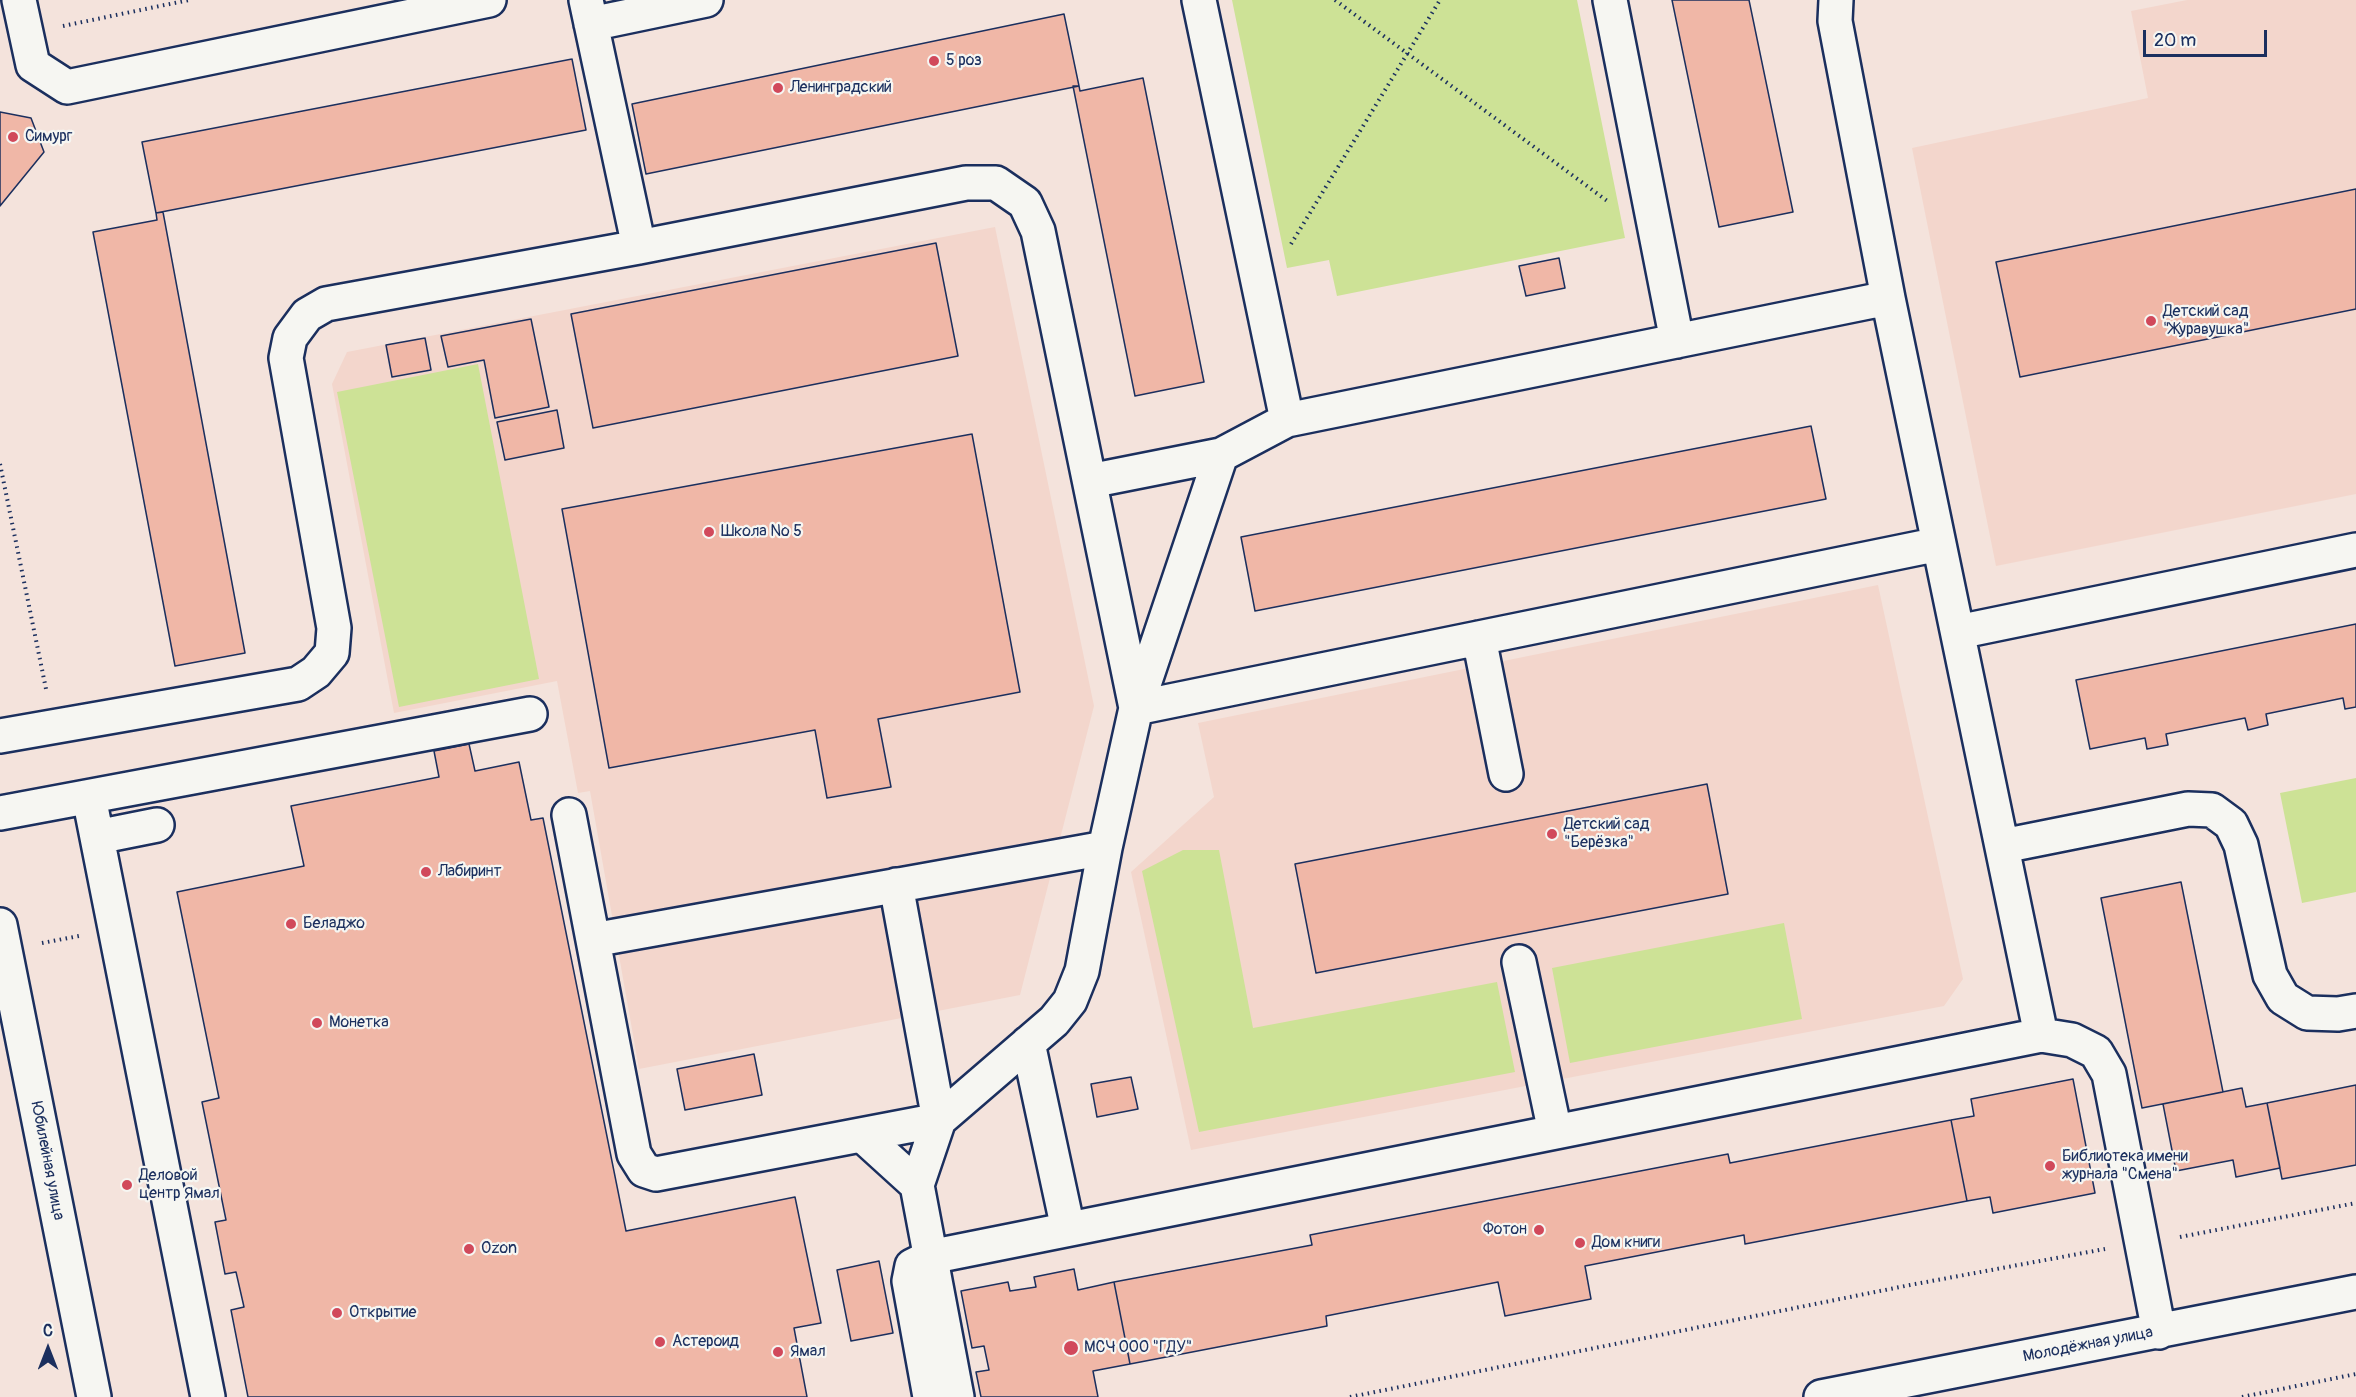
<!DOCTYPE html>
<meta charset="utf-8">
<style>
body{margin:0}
#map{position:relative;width:2356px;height:1397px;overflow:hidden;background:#f4e3dc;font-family:Pangolin,sans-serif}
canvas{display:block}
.north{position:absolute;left:18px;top:1319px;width:60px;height:60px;-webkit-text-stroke:4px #f6f6f2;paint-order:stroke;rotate:0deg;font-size:16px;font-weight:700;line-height:24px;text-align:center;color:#1b2f5e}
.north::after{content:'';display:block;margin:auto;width:21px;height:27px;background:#1b2f5e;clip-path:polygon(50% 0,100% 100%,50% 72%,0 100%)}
.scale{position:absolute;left:2143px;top:30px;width:124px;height:27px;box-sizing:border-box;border:3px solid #1b2f5e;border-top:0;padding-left:8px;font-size:18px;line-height:21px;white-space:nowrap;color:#1b2f5e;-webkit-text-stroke:4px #f6f6f2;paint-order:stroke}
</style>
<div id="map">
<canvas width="2356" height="1397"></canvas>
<div class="north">С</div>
<div class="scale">20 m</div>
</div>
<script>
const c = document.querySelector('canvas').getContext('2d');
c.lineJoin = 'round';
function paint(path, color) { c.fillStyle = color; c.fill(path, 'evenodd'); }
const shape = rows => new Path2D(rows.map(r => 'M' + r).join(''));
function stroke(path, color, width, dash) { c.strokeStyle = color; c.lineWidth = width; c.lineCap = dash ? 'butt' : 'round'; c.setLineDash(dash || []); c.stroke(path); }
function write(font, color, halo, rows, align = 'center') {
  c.font = font + ' Pangolin,sans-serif'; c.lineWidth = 4.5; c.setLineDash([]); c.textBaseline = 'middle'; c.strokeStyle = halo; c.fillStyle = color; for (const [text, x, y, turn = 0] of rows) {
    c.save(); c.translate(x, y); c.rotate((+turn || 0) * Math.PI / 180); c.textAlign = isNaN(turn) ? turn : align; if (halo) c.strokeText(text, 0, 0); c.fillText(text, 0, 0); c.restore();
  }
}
paint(shape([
 [2187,0,2356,0,2356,494,1996,566,1912,148,2148,98,2131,11],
 [995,227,1094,706,1020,995,639,1069,590,791,578,793,557,681,394,713,332,384,347,352],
 [1878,585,1963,979,1944,1006,1191,1150,1131,872,1214,797,1198,723]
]), '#f3d6cc');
paint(shape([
 [1232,0,1577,0,1625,238,1337,296,1329,260,1287,268],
 [478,364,539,679,399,707,337,392],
 [2356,778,2356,892,2302,903,2280,793],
 [1183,850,1219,850,1253,1028,1497,982,1515,1072,1199,1132,1142,871],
 [1784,923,1802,1019,1570,1063,1552,968]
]), '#cde296');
const building = shape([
 [1672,0,1749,0,1793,212,1719,227,1672,0],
 [1064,14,1079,86,646,174,632,104,1064,14],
 [572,59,586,130,156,213,142,142,572,59],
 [1143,78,1204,382,1135,396,1073,86,1079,86,1080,91,1143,78],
 [0,112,31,118,44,152,0,206,0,112],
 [2356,189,2356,309,2020,377,1996,262,2356,189],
 [163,212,245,653,175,666,93,232,157,220,156,213,163,212],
 [936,243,958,356,593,428,571,314,936,243],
 [1559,258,1565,288,1526,296,1519,266,1559,258],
 [531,319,549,407,495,418,484,360,448,367,441,336,531,319],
 [425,338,431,370,392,377,386,345,425,338],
 [557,410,564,448,505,460,497,422,557,410],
 [1811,426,1826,499,1255,611,1241,537,1811,426],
 [972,434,1020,692,878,719,891,787,827,798,815,730,609,768,562,509,972,434],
 [2356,624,2356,707,2345,709,2343,698,2266,714,2268,725,2248,730,2245,718,2166,734,2168,745,2147,749,2145,738,2090,749,2076,680,2356,624],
 [469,744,475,771,519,762,531,820,543,818,626,1231,795,1197,821,1323,794,1328,807,1397,248,1397,231,1310,244,1307,236,1272,225,1274,215,1222,226,1220,202,1102,219,1098,177,892,304,866,291,806,439,777,434,751,469,744],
 [1707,784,1728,894,1316,973,1295,864,1707,784],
 [2181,882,2223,1092,2142,1108,2101,898,2181,882],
 [754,1054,762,1095,685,1110,677,1069,754,1054],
 [1131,1077,1138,1109,1097,1117,1091,1084,1131,1077],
 [2073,1079,2095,1193,1993,1213,1990,1197,1967,1201,1951,1120,1974,1116,1971,1099,2073,1079],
 [2356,1085,2356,1165,2282,1179,2267,1103,2356,1085],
 [2242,1088,2246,1107,2267,1103,2280,1168,2236,1177,2233,1160,2176,1171,2163,1104,2242,1088],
 [1951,1120,1967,1201,1745,1244,1744,1235,1585,1266,1591,1299,1505,1316,1498,1282,1326,1316,1327,1326,1130,1364,1114,1282,1312,1245,1310,1235,1728,1154,1730,1163,1951,1120],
 [879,1261,893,1333,851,1341,837,1270,879,1261],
 [1074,1269,1078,1290,1114,1282,1130,1364,1093,1371,1098,1397,981,1397,976,1372,989,1370,984,1346,972,1348,961,1291,1008,1282,1010,1291,1036,1287,1034,1277,1074,1269]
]);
paint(building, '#f0b7a7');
stroke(building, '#1b2f5e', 1.5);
const minor = shape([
 [19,0,33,65,67,87,489,0],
 [586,0,639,247],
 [1199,0,1287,420],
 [1610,0,1677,341],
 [1836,0,1835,21,1888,298,2041,1035,2072,1040,2096,1052,2109,1074,2159,1332],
 [591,24,706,0],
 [1090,481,1221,455],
 [1958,632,2356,550],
 [1479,638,1506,774],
 [1136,708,1939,544],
 [0,736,298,684,316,672,332,653,334,628,286,358,290,338,307,315,326,304,639,247,966,183,996,183,1025,203,1038,231,1136,708],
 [89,797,208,1397],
 [0,813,530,714],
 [569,815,634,1154,644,1170,656,1174,939,1120,896,885],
 [97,837,157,825],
 [2003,846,2188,809,2212,810,2231,824,2241,845,2270,975,2283,998,2307,1013,2338,1014,2356,1011],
 [0,925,94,1397],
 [593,940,1105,848],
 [1519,962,1555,1132],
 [1028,1043,1068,1229],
 [862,1135,917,1185],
 [930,1397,909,1281,912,1266,930,1257,2041,1035],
 [957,1397,917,1185,939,1120,1054,1021,1070,1001,1082,971,1105,848,1136,708,1221,455,1287,420,1888,298],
 [1821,1397,2356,1292]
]);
stroke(minor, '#1b2f5e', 38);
stroke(shape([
 [1335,0,1610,203],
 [63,26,189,0],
 [1291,244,1440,0],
 [0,464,46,689],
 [42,943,79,936],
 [2180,1237,2356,1203],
 [1350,1397,1910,1285,2105,1249],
 [2242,1397,2356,1374]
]), '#1b2f5e', 4, [1.5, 4.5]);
stroke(minor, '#f6f6f2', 33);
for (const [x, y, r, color] of [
 [934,61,6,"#d1495b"],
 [778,88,6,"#d1495b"],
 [13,137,6,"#d1495b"],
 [2151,321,6,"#d1495b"],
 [709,532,6,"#d1495b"],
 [1552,834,6,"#d1495b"],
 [426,872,6,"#d1495b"],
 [291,924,6,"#d1495b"],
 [317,1023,6,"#d1495b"],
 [2050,1166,6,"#d1495b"],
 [127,1185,6,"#d1495b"],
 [1539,1230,6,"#d1495b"],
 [1580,1243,6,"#d1495b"],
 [469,1249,6,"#d1495b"],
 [337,1313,6,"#d1495b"],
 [660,1342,6,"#d1495b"],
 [1071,1348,8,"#d1495b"],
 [778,1352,6,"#d1495b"]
]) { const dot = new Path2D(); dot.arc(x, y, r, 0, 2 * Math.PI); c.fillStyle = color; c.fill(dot); stroke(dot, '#f6f6f2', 2); }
write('16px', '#1b2f5e', '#f6f6f2', [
 ["5 роз",946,61],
 ["Ленинградский",790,88],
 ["Симург",25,137],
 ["Детский сад",2163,312],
 ["\"Журавушка\"",2163,330],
 ["Школа № 5",721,532],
 ["Детский сад",1564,825],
 ["\"Берёзка\"",1564,843],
 ["Лабиринт",438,872],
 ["Беладжо",303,924],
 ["Монетка",329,1023],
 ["Библиотека имени",2062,1157],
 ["журнала \"Смена\"",2062,1175],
 ["Деловой",139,1176],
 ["центр Ямал",139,1194],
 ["Фотон",1527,1230,"right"],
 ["Дом книги",1592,1243],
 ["Ozon",481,1249],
 ["Открытие",349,1313],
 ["Астероид",672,1342],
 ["МСЧ ООО \"ГДУ\"",1084,1348],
 ["Ямал",790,1352]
], 'left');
write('16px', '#1b2f5e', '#f6f6f2', [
 ["Юбилейная улица",47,1161,79],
 ["Молодёжная улица",2088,1345,-11]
]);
</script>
